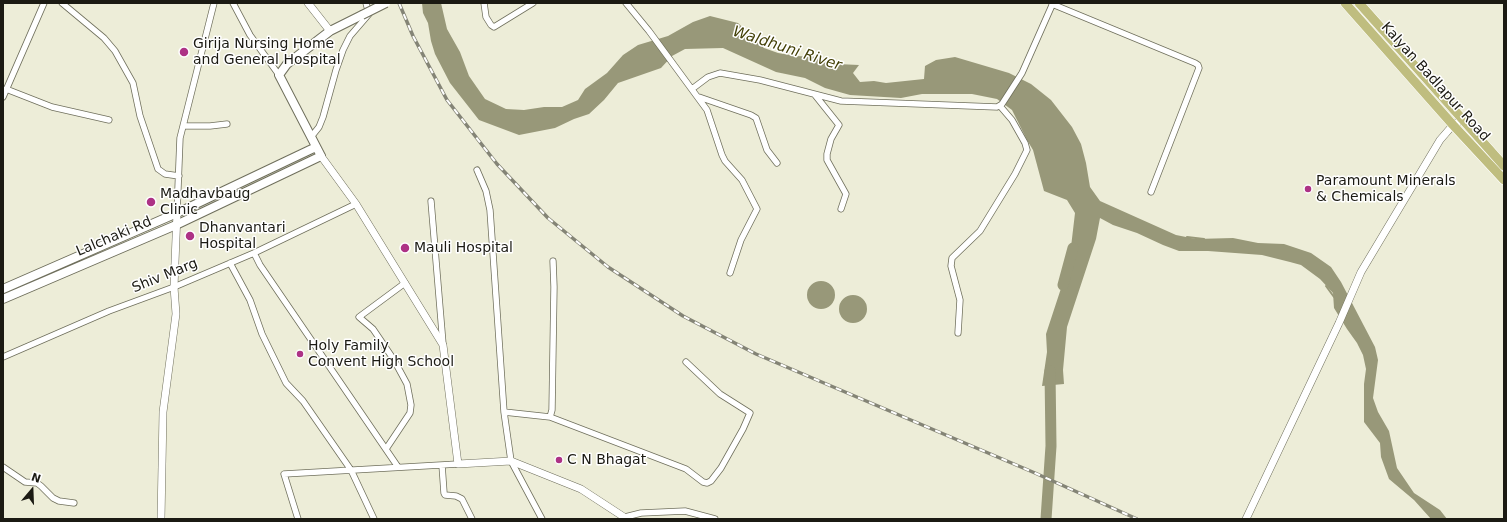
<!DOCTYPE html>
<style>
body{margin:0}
#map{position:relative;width:1507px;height:522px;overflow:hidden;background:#ededd8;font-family:"DejaVu Sans",sans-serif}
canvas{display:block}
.frame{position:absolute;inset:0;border:4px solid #1b1a13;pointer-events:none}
.north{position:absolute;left:12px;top:470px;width:40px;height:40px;-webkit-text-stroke:3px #fff;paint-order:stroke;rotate:19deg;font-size:11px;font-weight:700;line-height:16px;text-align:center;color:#1b1a13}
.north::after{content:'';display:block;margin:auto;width:14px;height:18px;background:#1b1a13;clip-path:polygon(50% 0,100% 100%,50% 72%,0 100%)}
</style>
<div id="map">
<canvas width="1507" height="522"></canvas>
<div class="frame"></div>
<div class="north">N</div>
</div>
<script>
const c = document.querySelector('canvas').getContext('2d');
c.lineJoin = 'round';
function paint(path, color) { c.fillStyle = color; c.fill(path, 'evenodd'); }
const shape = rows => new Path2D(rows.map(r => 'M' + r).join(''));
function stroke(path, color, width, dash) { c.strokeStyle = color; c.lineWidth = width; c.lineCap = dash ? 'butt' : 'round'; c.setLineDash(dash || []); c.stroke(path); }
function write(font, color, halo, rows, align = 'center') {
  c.font = font + ' "DejaVu Sans",sans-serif'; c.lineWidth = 3; c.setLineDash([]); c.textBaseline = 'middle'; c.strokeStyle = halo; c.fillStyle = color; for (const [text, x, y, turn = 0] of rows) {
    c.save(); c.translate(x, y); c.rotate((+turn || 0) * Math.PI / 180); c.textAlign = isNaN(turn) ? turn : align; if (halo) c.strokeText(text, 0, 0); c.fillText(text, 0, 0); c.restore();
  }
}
paint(shape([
 [422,3,441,3,447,29,460,52,469,76,485,99,506,109,524,110,544,107,562,107,578,100,585,89,607,73,623,55,638,45,668,36,693,22,710,16,738,23,764,48,778,53,796,56,817,57,837,64,859,65,853,73,860,82,874,81,886,83,924,79,925,66,936,60,955,57,1009,73,1031,84,1051,100,1072,127,1081,144,1086,163,1090,187,1100,201,1176,235,1196,239,1233,238,1258,243,1284,244,1311,253,1331,267,1341,282,1375,347,1378,360,1373,398,1378,412,1389,431,1397,468,1414,493,1440,510,1447,519,1431,519,1414,500,1389,479,1381,457,1380,443,1364,422,1364,384,1366,369,1363,355,1357,343,1347,329,1334,308,1333,293,1320,279,1301,265,1290,262,1262,255,1208,251,1179,251,1163,245,1137,233,1113,225,1100,218,1096,239,1067,327,1063,370,1064,384,1042,386,1047,352,1046,334,1069,264,1075,213,1067,200,1044,191,1033,150,1027,140,1012,110,997,99,972,94,922,94,901,98,850,95,825,88,805,78,776,72,723,48,685,49,672,56,661,68,618,83,604,100,589,114,574,119,555,128,519,135,479,120,450,83,435,54,431,41,428,23,423,13],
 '807 295a14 14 0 1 1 28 0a14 14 0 1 1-28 0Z',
 '839 309a14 14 0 1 1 28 0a14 14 0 1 1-28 0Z'
]), '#989879');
stroke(shape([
 [1187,237,1204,239],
 [1326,286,1334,297]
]), '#989879', 2);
stroke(shape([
 [1063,285,1073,248],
 [1046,519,1051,446,1050,371]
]), '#989879', 11);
const minor = shape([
 [62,3,104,38,115,51,133,83,140,116,158,169,165,174,179,176],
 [233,3,250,35,279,75],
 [484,3,486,17,491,25,494,27,533,3],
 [626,3,649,31,707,110,722,155,725,161,742,180,757,209,741,240,730,273],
 [1052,4,1195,63,1198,65,1199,68,1151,192],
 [6,89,52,107,109,120],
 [692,89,708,77,720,73,760,80,841,101,997,107,1002,104,1022,73,1053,3],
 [815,95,839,125,831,139,827,154,827,160,846,194,841,209],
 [3,97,44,3],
 [699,97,751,115,756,118,767,150,777,163],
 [183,126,210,126,227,124],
 [311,137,319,127,323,117,336,70,343,50,350,36,369,14,366,3],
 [477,170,486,191,490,210,504,412,511,461,542,519],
 [431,201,443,344],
 [177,213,180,138,214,3],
 [254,253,260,265,398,467],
 [230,263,250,300,262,334,286,383,303,401,351,470,374,519],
 [958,333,960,300,951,266,952,258,980,231,1015,174,1027,150,1025,143,1012,120,1000,106],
 [3,357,109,311,174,287,254,253,356,204],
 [504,412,550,417,686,469,703,482,707,483,711,481,721,468,743,429,750,413,720,394,686,362],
 [550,417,552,410,554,287,553,261],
 [386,449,410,413,411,405,407,384,394,360,373,329,359,317,405,283],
 [442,465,444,493,445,495,456,496,462,499,472,519],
 [3,467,25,482,37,483,41,486,53,498,59,501,74,503],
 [625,517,641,513,685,511,715,519],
 [298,519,284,474,458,464]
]);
const tertiary = shape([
 [308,3,330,31],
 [321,156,356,204,443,345,458,464,511,461,581,489,627,519],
 [161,519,163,412,176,314,174,287,177,213],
 [1246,519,1339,323,1361,272,1440,140,1453,125,1463,119]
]);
const secondary = shape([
 [3,289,177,213,316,147],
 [3,299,176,225,321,156,279,75,287,64,330,31,362,15]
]);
const primary = shape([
 [1345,3,1453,125,1504,180],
 [1359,3,1504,166]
]);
stroke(minor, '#6f6f5c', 7);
stroke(tertiary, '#6f6f5c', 8);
stroke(secondary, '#6f6f5c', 10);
stroke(primary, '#fff', 10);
stroke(minor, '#fff', 5.5);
stroke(tertiary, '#fff', 7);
stroke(secondary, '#fff', 8);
stroke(primary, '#bfbd7f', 9);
const rail = shape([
 [399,3,413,36,447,100,497,164,548,218,608,267,683,316,756,354,1035,473,1137,519]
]);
stroke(rail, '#848476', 3.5);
stroke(rail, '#fff', 2, [6]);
const secondaryBridge = shape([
 [362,15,386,3]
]);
stroke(secondaryBridge, '#6f6f5c', 10, []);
stroke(secondaryBridge, '#fff', 8);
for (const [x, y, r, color] of [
 [184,52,5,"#ad3285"],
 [1308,189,4,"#ad3285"],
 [151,202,5,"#ad3285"],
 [190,236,5,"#ad3285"],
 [405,248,5,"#ad3285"],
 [300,354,4,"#ad3285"],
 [559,460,4,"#ad3285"]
]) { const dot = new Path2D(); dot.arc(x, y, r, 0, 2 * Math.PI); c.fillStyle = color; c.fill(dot); stroke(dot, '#fff', 1.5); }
write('14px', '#1b1a13', '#fff', [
 ["Girija Nursing Home",193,44],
 ["and General Hospital",193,60],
 ["Paramount Minerals",1316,181],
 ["& Chemicals",1316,197],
 ["Madhavbaug",160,194],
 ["Clinic",160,210],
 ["Dhanvantari",199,228],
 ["Hospital",199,244],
 ["Mauli Hospital",414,248],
 ["Holy Family",308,346],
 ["Convent High School",308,362],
 ["C N Bhagat",567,460]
], 'left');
write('14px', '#1b1a13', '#fff', [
 ["Kalyan Badlapur Road",1435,82,48],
 ["Lalchaki Rd",114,237,-23],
 ["Shiv Marg",165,276,-22]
]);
write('italic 15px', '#423f05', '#fff', [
 ["Waldhuni River",787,49,18]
]);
</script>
